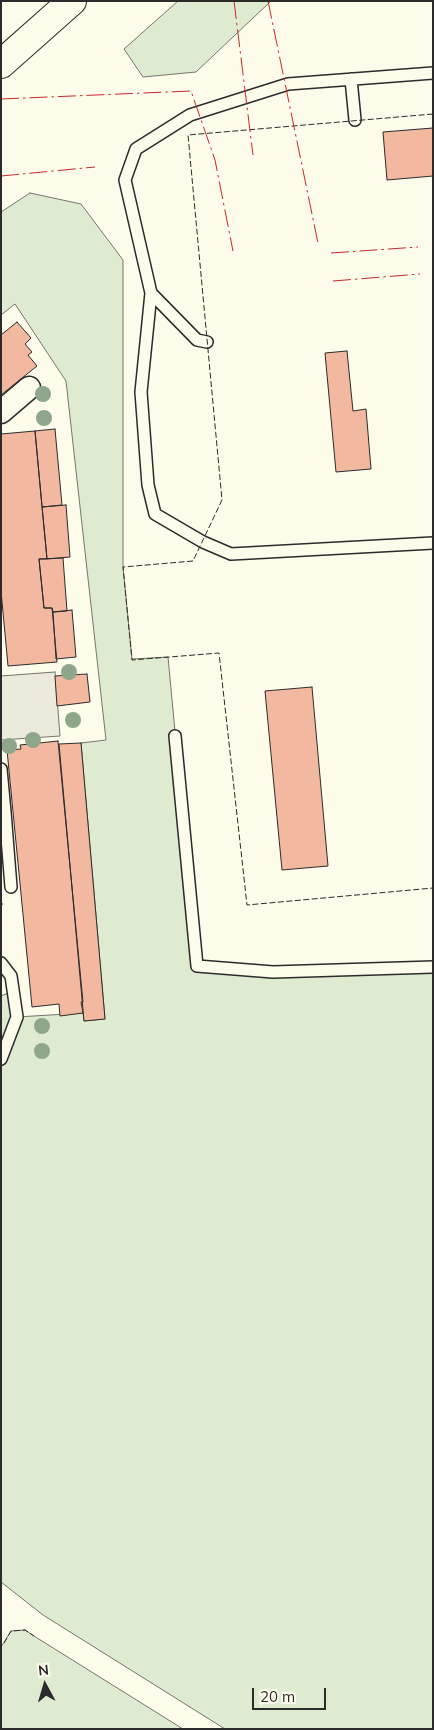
<!DOCTYPE html>
<style>
body{margin:0}
#map{position:relative;width:434px;height:1730px;overflow:hidden;background:#fdfbea;font-family:Mulish,sans-serif}
canvas{display:block}
.frame{position:absolute;inset:0;border:2px solid #2b2b2b;pointer-events:none}
.north{position:absolute;left:20px;top:1660px;width:50px;height:50px;-webkit-text-stroke:4px #fdfbea;paint-order:stroke;rotate:354deg;font-size:14px;font-weight:700;line-height:20px;text-align:center;color:#2b2b2b}
.north::after{content:'';display:block;margin:auto;width:18px;height:22px;background:#2b2b2b;clip-path:polygon(50% 0,100% 100%,50% 72%,0 100%)}
.scale{position:absolute;left:252px;top:1688px;width:74px;height:22px;box-sizing:border-box;border:2px solid #2b2b2b;border-top:0;padding-left:6px;font-size:15px;line-height:18px;white-space:nowrap;color:#2b2b2b;-webkit-text-stroke:4px #fdfbea;paint-order:stroke}
</style>
<div id="map">
<canvas width="434" height="1730"></canvas>
<div class="frame"></div>
<div class="north">N</div>
<div class="scale">20 m</div>
</div>
<script>
const c = document.querySelector('canvas').getContext('2d');
c.lineJoin = 'round';
function paint(path, color) { c.fillStyle = color; c.fill(path, 'evenodd'); }
const shape = rows => new Path2D(rows.map(r => 'M' + r).join(''));
function stroke(path, color, width, dash) { c.strokeStyle = color; c.lineWidth = width; c.lineCap = dash ? 'butt' : 'round'; c.setLineDash(dash || []); c.stroke(path); }
const green = shape([
 [178,1,271,1,196,72,143,77,124,49,178,1],
 [30,193,81,204,123,260,123,567,132,659,168,657,197,965,433,968,433,1729,225,1729,43,1615,1,1582,1,996,13,991,17,1017,83,1013,84,1021,105,1019,81,743,106,740,66,381,15,304,1,315,1,212,30,193],
 [25,1630,34,1636,183,1729,1,1729,1,1647,11,1631,25,1630]
]);
paint(green, '#deebd1');
stroke(green, '#74746e', 1);
const parking = shape([
 [55,672,60,736,1,740,1,676,55,672]
]);
paint(parking, '#eceadb');
stroke(parking, '#74746e', 1);
const building = shape([
 [433,128,433,176,387,180,383,132,433,128],
 [17,322,31,338,25,344,32,352,28,355,37,366,1,395,1,335,17,322],
 [347,351,353,411,366,409,371,469,336,472,325,353,347,351],
 [55,429,62,505,42,507,35,431,55,429],
 [35,431,47,559,39,559,44,608,52,608,57,662,8,666,1,591,1,434,35,431],
 [66,505,70,557,47,559,42,507,66,505],
 [63,558,67,611,53,612,52,608,44,608,39,559,63,558],
 [72,610,76,657,56,659,53,612,72,610],
 [87,674,90,702,57,706,55,676,87,674],
 [312,687,328,866,282,870,265,691,312,687],
 [58,741,83,1002,81,1002,83,1013,60,1016,59,1004,32,1007,7,750,21,749,20,745,58,741],
 [81,743,105,1019,84,1021,59,744,81,743]
]);
paint(building, '#f2b8a0');
stroke(building, '#2b2b2b', 1);
const service = shape([
 [433,73,288,84,190,115,136,149,125,180,151,293,141,392,148,485,155,514,203,542,231,554,433,543],
 [351,79,355,120],
 [151,293,197,340,207,342],
 [175,736,197,966,273,972,433,967],
 [1,769,5,812,1,814],
 [5,812,11,887],
 [1,963,11,976,17,1017,1,1059]
]);
const minor = shape([
 [1,412,29,388]
]);
const secondary = shape([
 [1,64,72,1]
]);
stroke(service, '#2b2b2b', 14);
stroke(minor, '#2b2b2b', 25);
stroke(secondary, '#2b2b2b', 30);
stroke(service, '#fdfbea', 11);
stroke(minor, '#fdfbea', 22);
stroke(secondary, '#fdfbea', 28);
stroke(shape([
 [433,114,188,135,222,500,193,561,123,567,132,660,219,653,247,905,433,888],
 [1,904,3,904],
 [4,1643,11,1631,25,1630,34,1636]
]), '#2b2b2b', 1, [6, 2.5]);
stroke(shape([
 [234,1,253,155],
 [268,1,318,243],
 [1,99,191,91,215,160,233,251],
 [1,176,95,167],
 [331,253,418,247],
 [333,281,420,274]
]), '#c62828', 1, [18, 4, 2.5, 4]);
c.fillStyle = '#8ea78a';
for (const [x, y] of [
 [43,394],
 [44,418],
 [69,672],
 [73,720],
 [33,740],
 [9,746],
 [42,1026],
 [42,1051]
]) { c.beginPath(); c.arc(x, y, 8, 0, 2 * Math.PI); c.fill(); }
</script>
